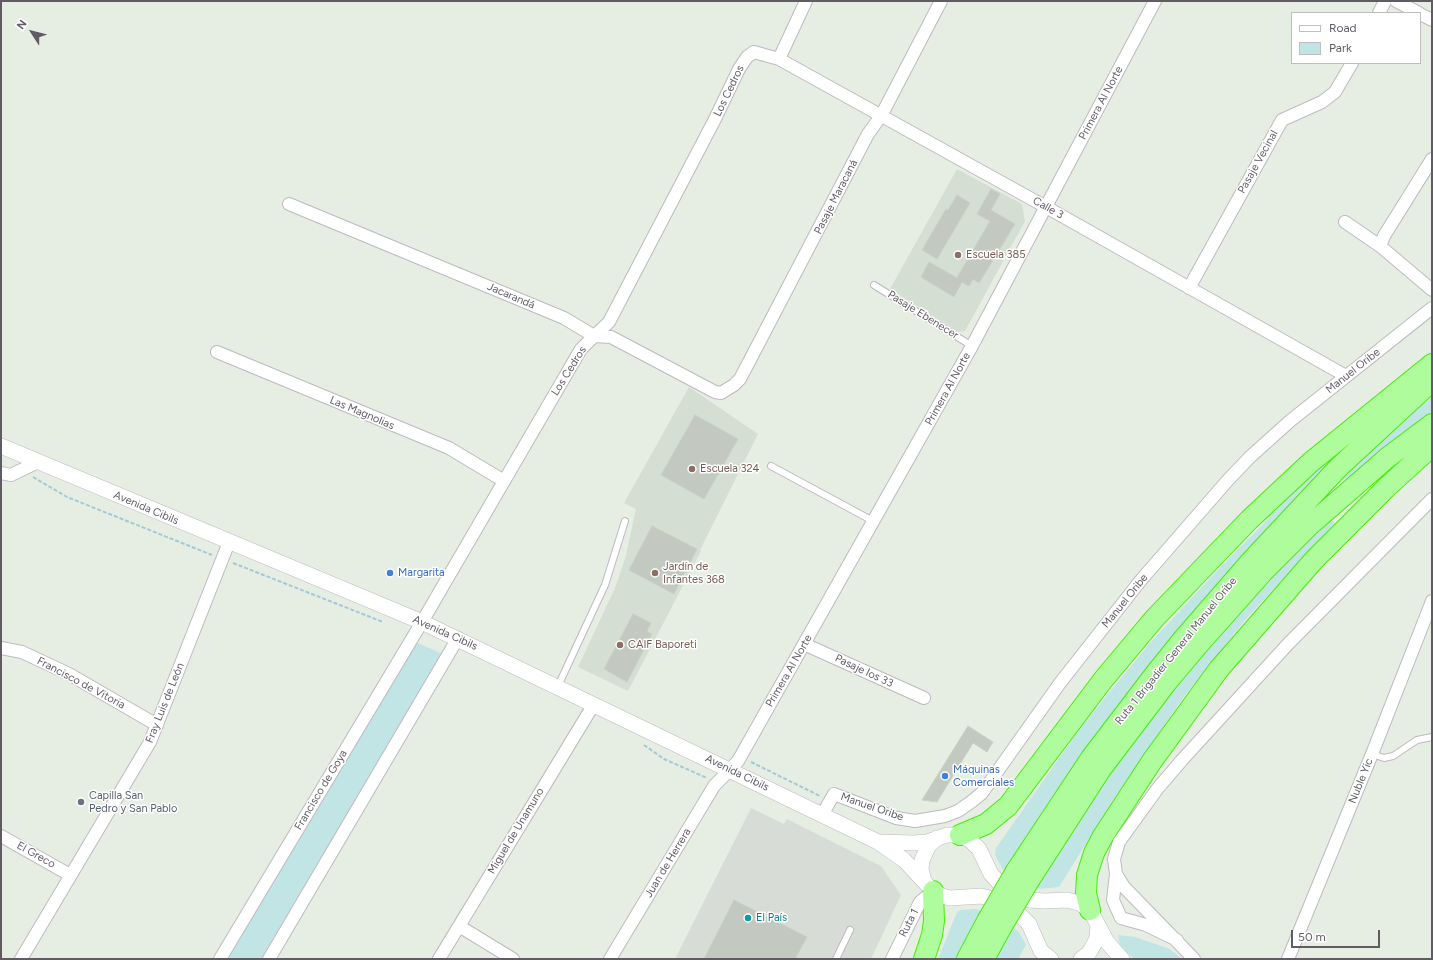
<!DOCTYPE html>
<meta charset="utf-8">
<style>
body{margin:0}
#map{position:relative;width:1433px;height:960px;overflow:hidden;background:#e6eee4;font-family:Figtree,sans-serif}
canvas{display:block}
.frame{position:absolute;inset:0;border:2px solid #615c64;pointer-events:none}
.legend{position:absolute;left:1291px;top:12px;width:130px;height:52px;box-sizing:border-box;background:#fff;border:1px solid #c0bec1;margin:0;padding:5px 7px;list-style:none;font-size:12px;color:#615c64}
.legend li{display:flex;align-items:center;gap:8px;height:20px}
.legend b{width:20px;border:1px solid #c0bec1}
.north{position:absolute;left:12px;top:12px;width:40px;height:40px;-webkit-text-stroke:3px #fff;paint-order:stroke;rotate:306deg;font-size:11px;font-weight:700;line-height:16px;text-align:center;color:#615c64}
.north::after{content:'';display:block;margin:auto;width:14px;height:18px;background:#615c64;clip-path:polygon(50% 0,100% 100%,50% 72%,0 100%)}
.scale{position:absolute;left:1291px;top:930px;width:89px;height:18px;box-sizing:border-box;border:2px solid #615c64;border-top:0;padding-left:5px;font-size:12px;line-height:14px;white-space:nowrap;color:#615c64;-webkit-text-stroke:3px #fff;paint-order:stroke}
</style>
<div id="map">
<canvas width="1433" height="960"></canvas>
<div class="frame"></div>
<ul class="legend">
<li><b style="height:5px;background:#fff"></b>Road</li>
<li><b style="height:11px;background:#c1e4e5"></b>Park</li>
</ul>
<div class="north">N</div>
<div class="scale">50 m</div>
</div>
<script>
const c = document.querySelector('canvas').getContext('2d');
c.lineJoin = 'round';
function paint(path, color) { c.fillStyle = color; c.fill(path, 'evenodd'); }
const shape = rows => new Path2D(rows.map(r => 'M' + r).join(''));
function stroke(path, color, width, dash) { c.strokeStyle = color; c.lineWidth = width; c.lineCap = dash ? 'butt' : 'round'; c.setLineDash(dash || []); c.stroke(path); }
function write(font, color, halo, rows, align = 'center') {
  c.font = font + ' Figtree,sans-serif'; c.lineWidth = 3; c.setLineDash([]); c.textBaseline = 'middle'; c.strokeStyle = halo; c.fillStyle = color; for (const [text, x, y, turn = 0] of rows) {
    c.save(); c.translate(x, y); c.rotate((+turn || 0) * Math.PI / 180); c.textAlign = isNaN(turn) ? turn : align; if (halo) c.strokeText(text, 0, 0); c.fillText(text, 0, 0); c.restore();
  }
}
paint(shape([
 [751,808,784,824,787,819,881,866,901,895,871,959,675,959]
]), '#d7ddd6');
paint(shape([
 [957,169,1022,204,1025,221,965,331,958,332,890,289],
 [689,387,758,434,700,550,701,551,628,691,578,667,615,588,625,559,636,509,624,503]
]), '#d5ded2');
paint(shape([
 [1432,397,1432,411,1345,480,1343,477,1407,417],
 [1379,415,1162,650,1084,751,1046,806,1010,864,1003,870,995,855,996,848,1081,727,1151,642,1214,574,1270,517,1267,513],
 [1331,520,1335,523,1245,620,1183,698,1115,797,1059,887,1038,889,1037,887,1082,813,1126,751,1191,667,1244,607],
 [415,642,443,654,261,959,221,959],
 [976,909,982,911,958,959,938,959,957,912,961,910],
 [1014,928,1019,932,1026,945,1018,959,995,959],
 [1118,935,1135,937,1170,949,1182,959,1134,959,1120,946]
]), '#c1e4e5');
const building = shape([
 [991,189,1000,194,991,210,1015,224,979,283,973,279,969,286,962,282,954,297,921,277,929,262,957,278,990,221,977,214,991,189],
 [957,195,970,203,937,259,922,250,946,209,948,210,957,195],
 [695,415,738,439,704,499,661,475,695,415],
 [652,526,697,549,674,594,629,570,652,526],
 [633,614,651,623,647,631,652,634,627,682,604,669,633,614],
 [968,726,993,742,987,752,973,743,937,802,922,800,968,726],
 [734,900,807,937,795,959,704,959,734,900]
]);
paint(building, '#c3c9c0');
stroke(building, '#c7d3c2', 1);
const service = shape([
 [874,285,972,346],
 [771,466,873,521],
 [558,686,605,585,625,521],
 [1372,754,1384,758,1393,756,1417,740,1432,737],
 [836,959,850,930]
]);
const minor = shape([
 [1396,1,1419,13],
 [1379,13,1385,1],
 [1420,14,1432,20],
 [779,59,806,1],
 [1432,159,1384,236,1380,246,1432,290],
 [289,204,564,318,594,336,611,337,715,392,721,393,734,385,740,379,868,134,881,116,941,1],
 [1345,222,1380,246],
 [1189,288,1282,120,1322,102,1335,92,1352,63],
 [217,352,449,448,504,481],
 [1,473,11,475,38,462],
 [804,644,924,698],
 [1,648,22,652,69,674,157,725],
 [822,815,834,794,896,818,915,821,945,816,958,811,971,802,982,793,1060,683,1141,580,1228,480,1250,457,1290,421,1432,308],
 [1,836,70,875],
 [1116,874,1124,887,1194,959],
 [459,926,513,959],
 [1177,940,1146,925,1121,918,1113,900,1116,874,1114,859,1119,842,1158,788,1182,760,1288,644,1432,499],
 [21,959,150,742,229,542],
 [220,959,422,622,581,349,609,322,715,119,739,69,747,57,754,52,779,59,1046,207,1346,376],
 [269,959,458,638],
 [439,959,594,704],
 [610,959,714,786,738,761,972,346,1155,1],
 [892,959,920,902,933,891],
 [1288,959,1372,754,1432,601]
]);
const tertiary = shape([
 [1,446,422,622,729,770,878,842,904,860,933,891,942,896,950,898,981,896,989,898,1020,915,1029,924,1041,951,1051,959],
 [878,842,914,843,927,842,947,835,960,835,971,841,979,849,991,874,1003,887,1029,900,1044,901,1067,900,1079,903,1090,910,1107,942,1122,959],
 [924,881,921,869,922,860,929,845,937,838],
 [1081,959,1089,953,1093,946,1097,938,1098,926]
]);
const trunk = shape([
 [960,835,986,824,1008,806,1103,680,1154,619,1249,520,1311,462,1432,364],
 [1016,871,1091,758,1155,674,1184,638,1251,561,1338,468,1432,381],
 [1030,879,1101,769,1167,682,1199,644,1263,572,1310,525,1387,458,1432,424],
 [1090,910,1086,893,1087,875,1094,853,1103,836,1152,761,1219,669,1314,560,1386,488,1432,446],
 [924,959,932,935,934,921,933,891],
 [967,959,987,921],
 [984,959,1001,928]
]);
stroke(service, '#beb9c0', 8);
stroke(minor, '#beb9c0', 14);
stroke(tertiary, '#beb9c0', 16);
stroke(trunk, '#46ec06', 22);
stroke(shape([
 [33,477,67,497,212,555],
 [233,563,383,622],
 [644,745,664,759,707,778],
 [751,762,820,796]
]), '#a4c8d7', 2, [4, 2]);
stroke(service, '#fff', 6);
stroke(minor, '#fff', 12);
stroke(tertiary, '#fff', 15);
stroke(trunk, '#aefc9c', 20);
const trunkBridge = shape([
 [987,921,1016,871],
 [1001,928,1030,879]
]);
stroke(trunkBridge, '#46ec06', 22, []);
stroke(trunkBridge, '#aefc9c', 20);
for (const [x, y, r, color] of [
 [958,255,4,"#8d6e63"],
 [692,469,4,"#8d6e63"],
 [390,573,4,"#3f7fe0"],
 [655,573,4,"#8d6e63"],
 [620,645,4,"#8d6e63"],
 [945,776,4,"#3f7fe0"],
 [81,802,4,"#6b7280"],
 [748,918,4,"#0f9aa8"]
]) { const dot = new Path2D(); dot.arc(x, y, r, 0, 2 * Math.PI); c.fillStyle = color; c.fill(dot); stroke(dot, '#fff', 1.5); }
write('11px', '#615c64', '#fff', [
 ["Los Cedros",729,91,-64],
 ["Primera Al Norte",1101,103,-62],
 ["Pasaje Vecinal",1258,162,-61],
 ["Pasaje Maracaná",836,197,-63],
 ["Calle 3",1048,208,29],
 ["Jacarandá",511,296,23],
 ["Pasaje Ebenecer",923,315,32],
 ["Los Cedros",569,371,-58],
 ["Manuel Oribe",1353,371,-38],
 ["Primera Al Norte",948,389,-61],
 ["Las Magnolias",362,413,23],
 ["Avenida Cibils",146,508,23],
 ["Manuel Oribe",1125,601,-51],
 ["Avenida Cibils",445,633,24],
 ["Ruta 1 Brigadier General Manuel Oribe",1176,651,-51],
 ["Primera Al Norte",789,671,-60],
 ["Pasaje los 33",864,671,25],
 ["Francisco de Vitoria",81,683,28],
 ["Fray Luis de León",165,703,-68],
 ["Avenida Cibils",737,773,26],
 ["Nuble Yic",1361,781,-68],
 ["Francisco de Goya",321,790,-59],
 ["Manuel Oribe",872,807,19],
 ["Miguel de Unamuno",516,831,-59],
 ["El Greco",36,855,29],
 ["Juan de Herrera",668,863,-59],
 ["Ruta 1",909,923,-63]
]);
write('11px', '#785e54', '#fff', [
 ["Escuela 385",966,255],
 ["Escuela 324",700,469],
 ["Jardín de",663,567],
 ["Infantes 368",663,580],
 ["CAIF Baporeti",628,645]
], 'left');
write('11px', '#366cbe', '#fff', [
 ["Margarita",398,573],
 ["Máquinas",953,770],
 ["Comerciales",953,783]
], 'left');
write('11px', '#5b616d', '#fff', [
 ["Capilla San",89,796],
 ["Pedro y San Pablo",89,809]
], 'left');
write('11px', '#0d838f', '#fff', [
 ["El País",756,918]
], 'left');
</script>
